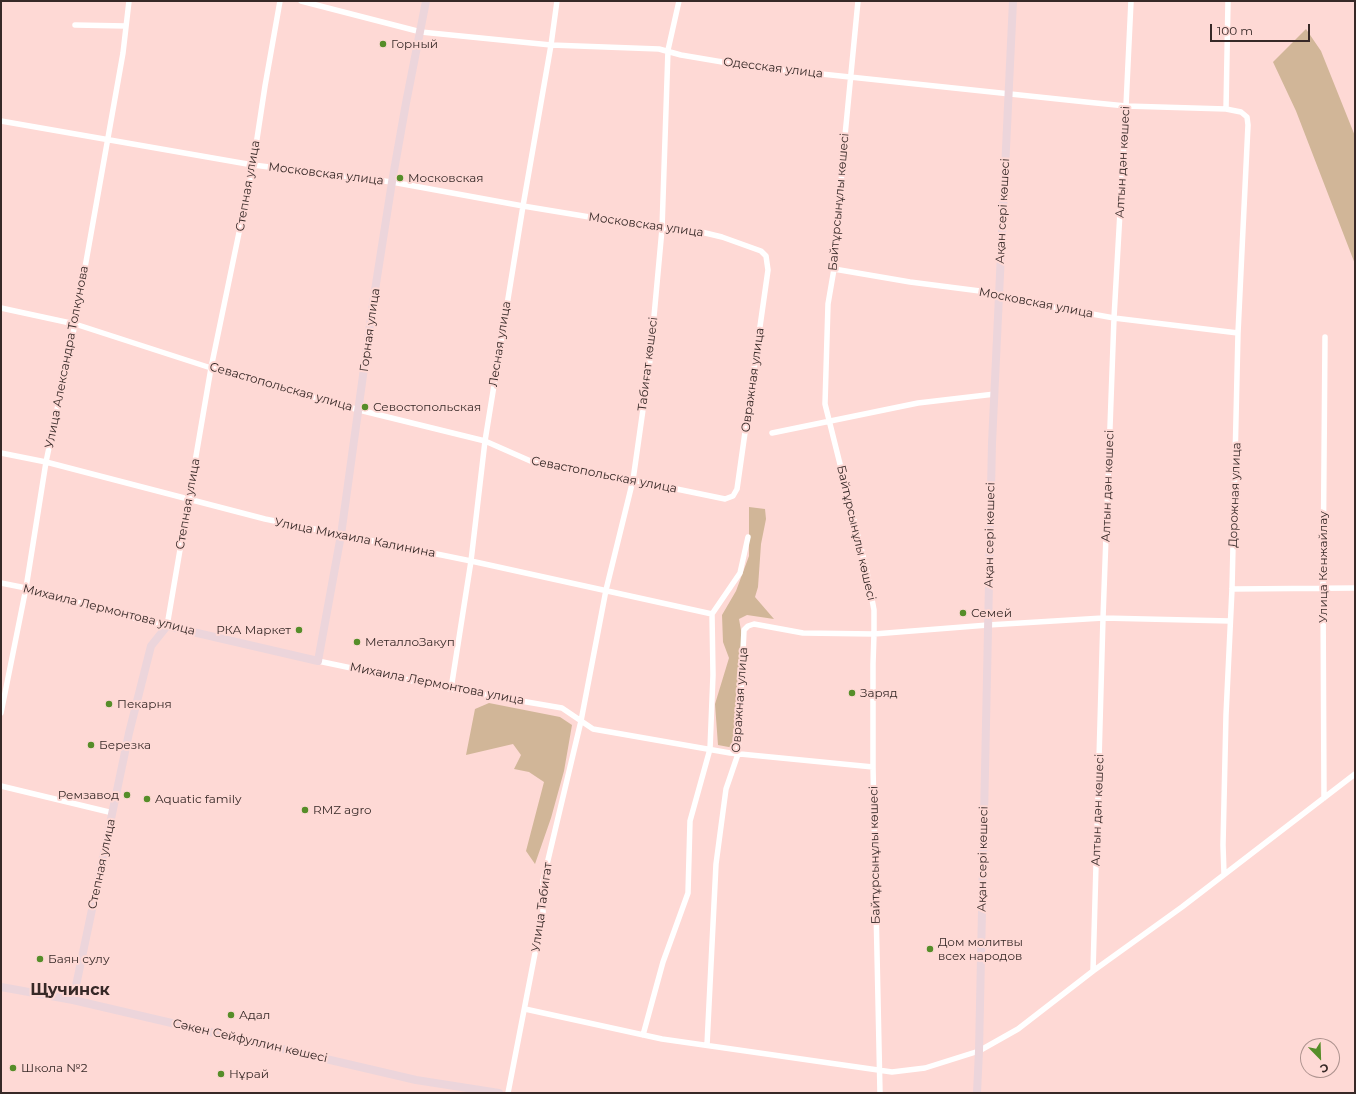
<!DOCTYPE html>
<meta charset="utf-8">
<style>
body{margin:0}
#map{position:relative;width:1356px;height:1094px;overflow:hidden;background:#fed9d5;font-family:Montserrat,sans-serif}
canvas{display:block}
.frame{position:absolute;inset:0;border:2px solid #372927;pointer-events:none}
.north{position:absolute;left:1300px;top:1038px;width:40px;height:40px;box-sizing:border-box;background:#fed9d5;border:1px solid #ae938f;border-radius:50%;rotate:157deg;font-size:11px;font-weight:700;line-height:16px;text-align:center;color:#372927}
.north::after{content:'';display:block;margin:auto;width:14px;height:18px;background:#568d29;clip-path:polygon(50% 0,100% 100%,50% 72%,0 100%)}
.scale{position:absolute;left:1210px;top:24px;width:100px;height:18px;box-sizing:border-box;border:2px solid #372927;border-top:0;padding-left:5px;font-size:12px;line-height:14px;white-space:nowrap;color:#372927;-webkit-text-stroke:3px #fed9d5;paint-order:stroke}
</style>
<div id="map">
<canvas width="1356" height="1094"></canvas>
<div class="frame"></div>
<div class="north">С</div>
<div class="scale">100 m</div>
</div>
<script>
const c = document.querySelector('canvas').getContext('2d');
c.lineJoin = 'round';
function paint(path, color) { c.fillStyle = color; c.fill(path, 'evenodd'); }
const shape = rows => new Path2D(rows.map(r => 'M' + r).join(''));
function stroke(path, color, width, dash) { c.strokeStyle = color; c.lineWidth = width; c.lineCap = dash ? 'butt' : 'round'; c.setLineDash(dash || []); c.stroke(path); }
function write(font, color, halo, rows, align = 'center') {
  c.font = font + ' Montserrat,sans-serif'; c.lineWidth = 4; c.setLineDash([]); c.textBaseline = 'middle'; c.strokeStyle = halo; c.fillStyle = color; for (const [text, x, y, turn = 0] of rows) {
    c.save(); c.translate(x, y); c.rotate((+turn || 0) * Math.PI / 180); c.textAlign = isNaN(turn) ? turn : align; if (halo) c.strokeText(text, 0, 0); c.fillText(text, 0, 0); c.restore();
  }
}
paint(shape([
 [1306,29,1321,51,1355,136,1355,264,1296,111,1273,62],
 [749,507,765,509,766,519,761,544,758,587,755,597,774,619,747,615,739,619,742,636,736,697,736,730,734,748,718,745,715,704,729,658,723,642,722,615,736,591,749,556],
 [489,703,560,717,572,725,564,771,551,818,535,864,526,851,544,782,529,772,514,769,521,755,513,744,466,755,475,709]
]), '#d1b698');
stroke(shape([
 [301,1,421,32,551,45,659,49,681,55,746,66,1086,102,1126,106,1226,109,1241,112,1247,117,1248,125,1238,333,1232,589,1226,715,1223,845,1224,874],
 [858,1,844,146,834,269,828,304,825,404,867,572,874,610,874,634,873,664,873,767,880,1093],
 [75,25,126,26],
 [1226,109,1228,1],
 [1,121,253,165,392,182,523,206,662,229,697,231,722,237,761,251,766,256,768,270,737,489,733,496,725,499,633,480,535,463,485,441,359,410,211,368,75,324,1,308],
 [834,269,910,282,980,291,999,297,1114,318,1238,333],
 [772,433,918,403,995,394],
 [1,453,46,462,265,519,471,561,712,614],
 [1,583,26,588,137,619,167,626,211,368,253,165,265,86,280,1],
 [1232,589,1355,588],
 [318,661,451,689,562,708,593,729,730,753,873,767],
 [451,689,471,561,485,441,523,206,551,45,557,1],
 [1,713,26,588,46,462,75,324,123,53,129,1],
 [1,786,113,813],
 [1324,798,1323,588,1325,337],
 [1093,971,1103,618,1114,318,1126,106,1131,1],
 [525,1009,662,1039,892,1072,925,1068,979,1051,1018,1029,1093,971,1182,907,1355,774],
 [643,1035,663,962,688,893,690,821,710,749,713,675,712,614,740,573,748,537],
 [707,1045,716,864,726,789,738,754,744,630,748,626,754,624,803,633,874,634,988,625,1103,618,1230,621],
 [508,1093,543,912,543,881,581,721,606,590,633,480,650,360,662,229,668,50,679,1]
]), '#fff', 5.5);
stroke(shape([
 [1,987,73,1000,416,1080,499,1093],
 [73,1000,129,733,151,646,167,626,318,661,341,535,373,303,392,182,406,103,426,1],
 [977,1093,979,1051,992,443,1013,1]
]), '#ecd5db', 8);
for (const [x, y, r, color] of [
 [383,44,4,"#568d29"],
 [400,178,4,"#568d29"],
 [365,407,4,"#568d29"],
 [963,613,4,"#568d29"],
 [299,630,4,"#568d29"],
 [357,642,4,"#568d29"],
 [852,693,4,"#568d29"],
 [109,704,4,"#568d29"],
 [91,745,4,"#568d29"],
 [127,795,4,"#568d29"],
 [147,799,4,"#568d29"],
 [305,810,4,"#568d29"],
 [930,949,4,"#568d29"],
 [40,959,4,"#568d29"],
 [231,1015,4,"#568d29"],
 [13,1068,4,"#568d29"],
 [221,1074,4,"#568d29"]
]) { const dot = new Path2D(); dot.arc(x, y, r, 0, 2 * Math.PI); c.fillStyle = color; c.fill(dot); stroke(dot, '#fed9d5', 1.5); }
write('12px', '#372927', '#fed9d5', [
 ["Горный",391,44],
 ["Московская",408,178],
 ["Севостопольская",373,407],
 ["Семей",971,613],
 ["РКА Маркет",291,630,"right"],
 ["МеталлоЗакуп",365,642],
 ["Заряд",860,693],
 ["Пекарня",117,704],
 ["Березка",99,745],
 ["Ремзавод",119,795,"right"],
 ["Aquatic family",155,799],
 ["RMZ agro",313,810],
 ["Дом молитвы",938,942],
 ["всех народов",938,956],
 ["Баян сулу",48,959],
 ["Адал",239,1015],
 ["Школа №2",21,1068],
 ["Нұрай",229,1074]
], 'left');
write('12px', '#372927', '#fed9d5', [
 ["Одесская улица",773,68,7],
 ["Алтын дән көшесі",1123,162,-87],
 ["Московская улица",326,174,7],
 ["Степная улица",248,186,-80],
 ["Байтұрсынұлы көшесі",839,202,-85],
 ["Ақан сері көшесі",1003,211,-87],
 ["Московская улица",646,225,8],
 ["Московская улица",1036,303,11],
 ["Горная улица",370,330,-82],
 ["Лесная улица",500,344,-81],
 ["Улица Александра Толкунова",67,357,-79],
 ["Табиғат көшесі",648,364,-83],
 ["Овражная улица",753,380,-82],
 ["Севастопольская улица",281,387,16],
 ["Севастопольская улица",604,475,11],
 ["Алтын дән көшесі",1108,486,-88],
 ["Дорожная улица",1235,495,-88],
 ["Степная улица",188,504,-80],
 ["Байтұрсынұлы көшесі",856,533,77],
 ["Ақан сері көшесі",990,535,-89],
 ["Улица Михаила Калинина",355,538,11],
 ["Улица Кенжайлау",1323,567,-90],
 ["Михаила Лермонтова улица",109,610,14],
 ["Михаила Лермонтова улица",437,684,11],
 ["Овражная улица",740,700,-86],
 ["Алтын дән көшесі",1098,810,-88],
 ["Байтұрсынұлы көшесі",875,855,-91],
 ["Ақан сері көшесі",983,859,-89],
 ["Степная улица",102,864,-78],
 ["Улица Табигат",542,907,-82],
 ["Сәкен Сейфуллин көшесі",250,1041,13]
]);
write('bold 16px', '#372927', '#fed9d5', [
 ["Щучинск",70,990]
]);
</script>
